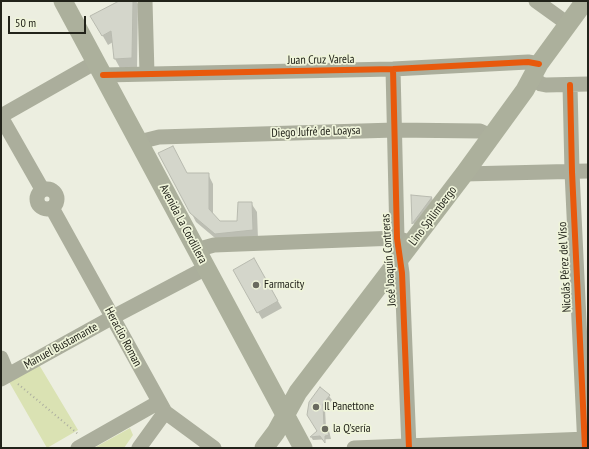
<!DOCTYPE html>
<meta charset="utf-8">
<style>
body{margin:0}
#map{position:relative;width:589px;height:449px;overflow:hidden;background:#eceee0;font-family:"PT Sans Narrow",sans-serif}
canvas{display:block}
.frame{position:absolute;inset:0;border:2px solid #22231a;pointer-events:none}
.scale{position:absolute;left:8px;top:16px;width:78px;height:18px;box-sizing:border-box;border:2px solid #22231a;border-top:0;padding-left:5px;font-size:12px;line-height:14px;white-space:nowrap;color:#22231a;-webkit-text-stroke:3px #eff4da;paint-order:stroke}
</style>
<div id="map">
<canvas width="589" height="449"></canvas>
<div class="frame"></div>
<div class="scale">50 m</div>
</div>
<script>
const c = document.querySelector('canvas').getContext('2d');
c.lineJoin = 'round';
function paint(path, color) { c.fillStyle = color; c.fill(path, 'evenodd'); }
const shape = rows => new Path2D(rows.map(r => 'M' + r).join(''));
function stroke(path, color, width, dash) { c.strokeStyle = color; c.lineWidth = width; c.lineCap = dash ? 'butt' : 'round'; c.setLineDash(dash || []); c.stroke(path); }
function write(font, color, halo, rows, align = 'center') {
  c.font = font + ' "PT Sans Narrow",sans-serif'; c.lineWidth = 3.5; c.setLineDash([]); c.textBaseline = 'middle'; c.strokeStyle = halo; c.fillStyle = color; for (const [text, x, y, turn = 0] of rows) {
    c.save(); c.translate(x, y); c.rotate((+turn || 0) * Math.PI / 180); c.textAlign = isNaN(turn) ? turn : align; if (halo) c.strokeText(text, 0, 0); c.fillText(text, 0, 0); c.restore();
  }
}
paint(shape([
 [38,363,78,430,47,448,8,380],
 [130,428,133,435,124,448,94,448]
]), '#dae2b3');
paint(shape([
 [121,1,136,1,138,4,137,67,120,68,115,59,113,42,108,45,92,17],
 [187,174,208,174,213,184,213,216,220,222,238,222,251,203,257,212,258,239,221,243,196,222,191,212],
 [412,196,432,198,434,203,416,227,413,223],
 [254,260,282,308,262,319,234,271],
 [329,396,332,400,325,409,326,427,329,431,331,439,313,440,311,437,319,432,308,414]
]), '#0003');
const building = shape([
 [119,1,133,1,132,58,114,59,111,31,102,36,90,16,119,1],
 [173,146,187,173,209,173,209,209,220,221,237,221,238,202,252,202,253,230,215,234,190,213,158,153,173,146],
 [411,195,432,197,412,224,411,195],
 [254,258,278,301,257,313,233,270,254,258],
 [320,387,330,395,323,404,324,427,327,426,329,435,325,436,325,443,320,436,310,437,317,431,307,415,309,402,320,387]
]);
paint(building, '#d4d6cb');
stroke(building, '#b8baaf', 1);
stroke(shape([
 [18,384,78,434]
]), '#abad9f', 2, [1, 3]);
stroke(shape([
 [145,1,147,74],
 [536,1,568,24],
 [393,69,397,238,402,273,409,448],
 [103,75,393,69,528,62,539,64],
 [532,77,541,84,546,85,588,84],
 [570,85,572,172,585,448],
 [1,116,96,62],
 [1,117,42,189],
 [139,142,159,137,395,130,480,131,491,136],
 [464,174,588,171],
 '37 199a10 10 0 1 1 20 0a10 10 0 1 1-20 0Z',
 [52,208,165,412,214,448],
 [196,250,214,245,397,238,406,241],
 [1,358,8,375],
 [1,379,113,317,206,268],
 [78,448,159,402],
 [139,448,165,412],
 [354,448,588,439]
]), '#abae9c', 15);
stroke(shape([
 [63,1,303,448],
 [264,448,276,432,298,392,464,174,525,90,539,64,585,1]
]), '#acb09c', 19);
stroke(shape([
 [393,69,397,238,402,273,409,448],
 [103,75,393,69,528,62,539,64],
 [570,85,572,172,585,448]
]), '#e8590c', 6);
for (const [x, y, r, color] of [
 [256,285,4,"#696a5f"],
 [316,407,4,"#696a5f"],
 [325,429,4,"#696a5f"]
]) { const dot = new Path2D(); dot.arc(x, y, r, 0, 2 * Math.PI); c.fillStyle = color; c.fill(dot); stroke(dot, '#eff4da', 1.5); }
write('12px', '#22231a', '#eff4da', [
 ["Juan Cruz Varela",321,60,-1],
 ["Diego Jufré de Loaysa",316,132,-2],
 ["Lino Spilimbergo",433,216,-53],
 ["Avenida La Cordillera",183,224,62],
 ["José Joaquín Contreras",389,260,-94],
 ["Nicolás Pérez del Viso",565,267,-93],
 ["Heraclio Roman",123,337,62],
 ["Manuel Bustamante",61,346,-29]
]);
write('12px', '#22231a', '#eff4da', [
 ["Farmacity",264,285],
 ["Il Panettone",324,407],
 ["la Q'sería",333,429]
], 'left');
</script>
